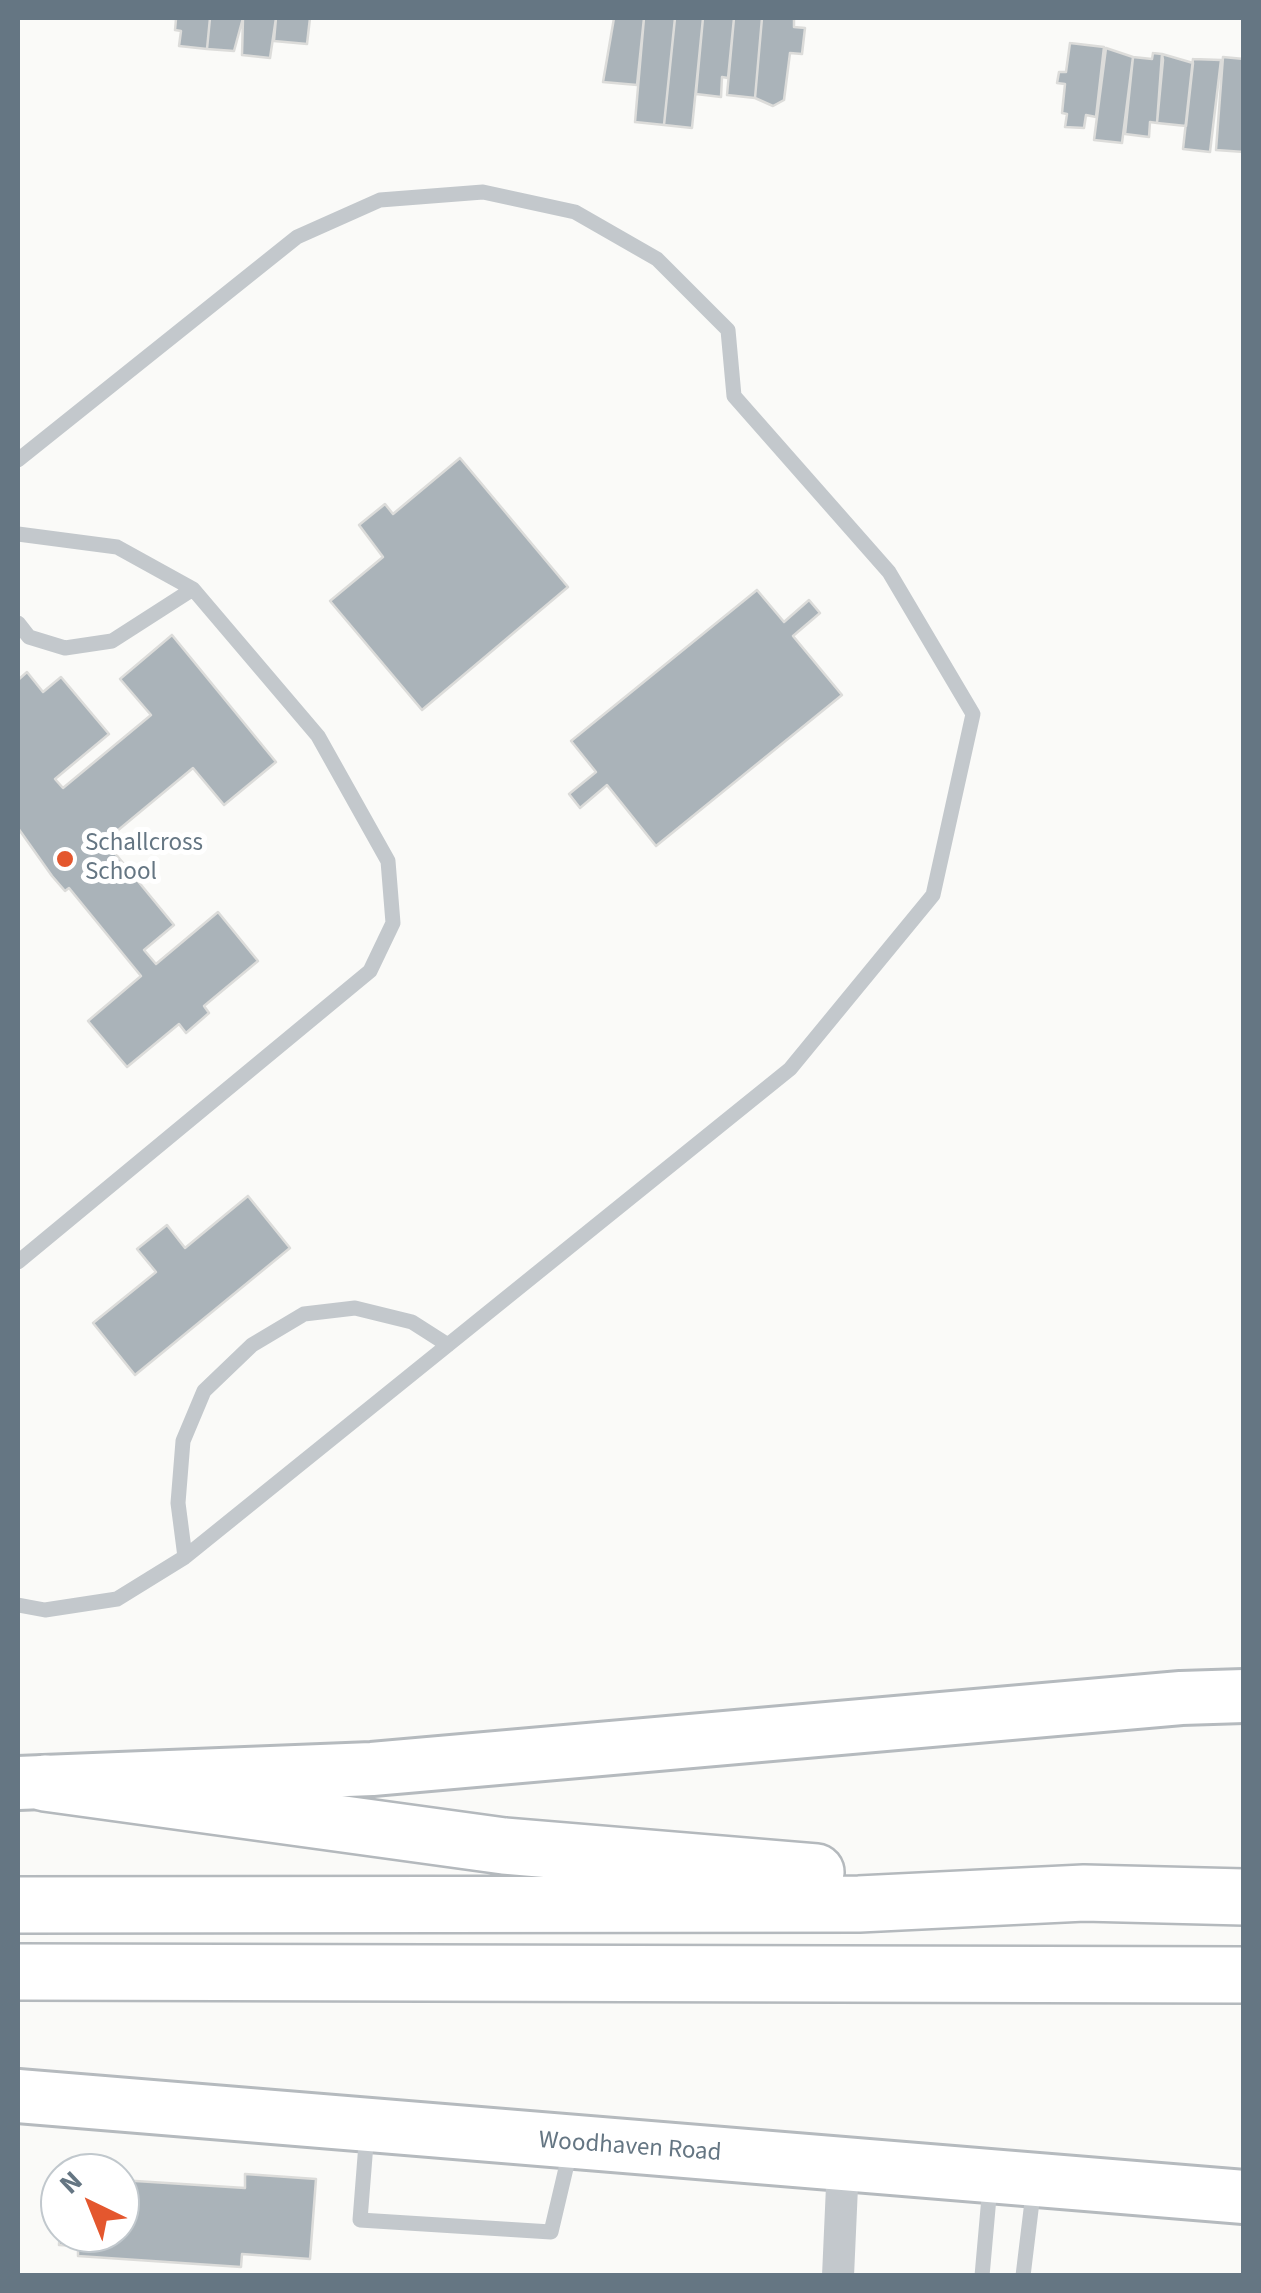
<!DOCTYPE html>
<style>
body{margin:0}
#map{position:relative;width:1261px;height:2293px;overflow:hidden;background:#fafaf8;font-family:"Source Sans 3",sans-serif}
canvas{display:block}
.frame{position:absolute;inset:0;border:20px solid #657683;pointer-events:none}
.north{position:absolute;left:40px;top:2153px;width:100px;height:100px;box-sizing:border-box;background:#fff;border:2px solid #c1c8cd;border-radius:50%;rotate:317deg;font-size:28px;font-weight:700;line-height:40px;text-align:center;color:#657683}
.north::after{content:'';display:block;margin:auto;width:35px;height:45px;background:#e4572e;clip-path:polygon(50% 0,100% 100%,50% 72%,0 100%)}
</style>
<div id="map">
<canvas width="1261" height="2293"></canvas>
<div class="frame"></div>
<div class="north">N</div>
</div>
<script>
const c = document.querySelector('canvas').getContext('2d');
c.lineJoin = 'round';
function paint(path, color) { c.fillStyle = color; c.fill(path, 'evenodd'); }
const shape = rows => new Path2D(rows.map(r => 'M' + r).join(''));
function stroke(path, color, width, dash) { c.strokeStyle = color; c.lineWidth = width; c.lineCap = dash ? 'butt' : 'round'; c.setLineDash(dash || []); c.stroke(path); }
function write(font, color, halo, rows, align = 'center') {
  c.font = font + ' "Source Sans 3",sans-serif'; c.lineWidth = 10; c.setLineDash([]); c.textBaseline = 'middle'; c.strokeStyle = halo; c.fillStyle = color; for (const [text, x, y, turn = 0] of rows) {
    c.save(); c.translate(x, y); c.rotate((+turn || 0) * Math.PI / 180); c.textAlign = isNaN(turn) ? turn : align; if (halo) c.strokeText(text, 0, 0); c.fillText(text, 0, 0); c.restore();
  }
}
const building = shape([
 [157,18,210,18,207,49,179,46,181,31,175,30,176,19,157,18],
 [210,18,243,18,234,51,207,49,210,18],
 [243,18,276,18,270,58,242,55,243,18],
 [276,18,310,18,307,44,274,41,276,18],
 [614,18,644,18,637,85,603,82,614,18],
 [644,18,675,18,664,125,635,122,644,18],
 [675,18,703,18,692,128,664,125,675,18],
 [703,18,734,18,728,78,722,77,721,97,696,94,703,18],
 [734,18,762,18,755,98,727,95,734,18],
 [762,18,794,18,794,27,805,28,802,54,790,53,784,100,773,106,755,98,762,18],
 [1070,43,1104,47,1096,117,1086,115,1084,128,1065,127,1067,114,1062,113,1065,84,1057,83,1059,72,1066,72,1070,43],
 [1106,48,1133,57,1122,143,1094,140,1106,48],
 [1153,53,1162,54,1163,60,1157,123,1150,122,1149,137,1125,134,1133,57,1152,59,1153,53],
 [1162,54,1193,63,1186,126,1157,123,1162,54],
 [1223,57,1244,59,1244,152,1216,150,1223,57],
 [1193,59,1221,60,1210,152,1183,149,1193,59],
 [460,458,568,587,422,710,330,601,383,557,359,525,385,504,393,514,460,458],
 [757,590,784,622,809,600,820,613,793,636,842,695,656,846,607,785,580,808,569,794,596,772,571,741,757,590],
 [172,635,276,762,224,805,193,768,105,841,174,925,144,950,156,964,218,912,258,961,204,1006,209,1013,186,1033,179,1024,127,1067,88,1021,141,976,69,888,65,891,52,876,18,828,18,680,27,672,43,692,61,677,109,734,55,779,63,788,151,715,120,679,172,635],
 [248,1196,290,1248,135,1375,93,1323,156,1272,137,1249,167,1225,185,1248,248,1196],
 [245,2174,316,2179,310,2259,242,2254,241,2267,78,2256,78,2246,59,2245,60,2226,60,2233,120,2233,120,2180,245,2188,245,2174]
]);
paint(building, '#aab3b9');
stroke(building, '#dcdcda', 2.5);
const primary = shape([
 [18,1783,372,1769,1181,1698,1244,1696],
 [18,2096,1244,2197]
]);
const highway = shape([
 [45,1783,504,1846,816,1872],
 [18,1905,859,1904,1084,1893,1244,1897],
 [18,1972,1244,1975]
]);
stroke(primary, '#b5babe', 58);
stroke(highway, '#b4b9bd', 60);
stroke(shape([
 [18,460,297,237,380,200,483,192,575,212,657,259,728,330,734,396,889,572,973,714,933,895,790,1069,185,1557,117,1599,45,1610,18,1605],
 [18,534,117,547,193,589,318,736,388,861,393,923,370,971,18,1262],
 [18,623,29,637,65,648,112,641,193,589],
 [185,1557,178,1503,183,1441,204,1391,252,1345,304,1314,355,1308,412,1322,448,1345],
 [367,2131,360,2220,551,2232,571,2147],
 [982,2276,990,2186],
 [1023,2276,1034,2185]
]), '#c3c8cc', 15);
stroke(shape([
 [838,2276,843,2164]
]), '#c3c8cc', 32);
stroke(primary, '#fff', 52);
stroke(highway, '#fff', 55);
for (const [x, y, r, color] of [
 [65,859,10,"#e4572e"]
]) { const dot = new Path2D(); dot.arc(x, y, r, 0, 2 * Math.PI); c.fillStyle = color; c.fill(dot); stroke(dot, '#fff', 4); }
write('25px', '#657683', '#fff', [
 ["Schallcross",85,845],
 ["School",85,874]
], 'left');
write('25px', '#657683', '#fff', [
 ["Woodhaven Road",630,2148,4]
]);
</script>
